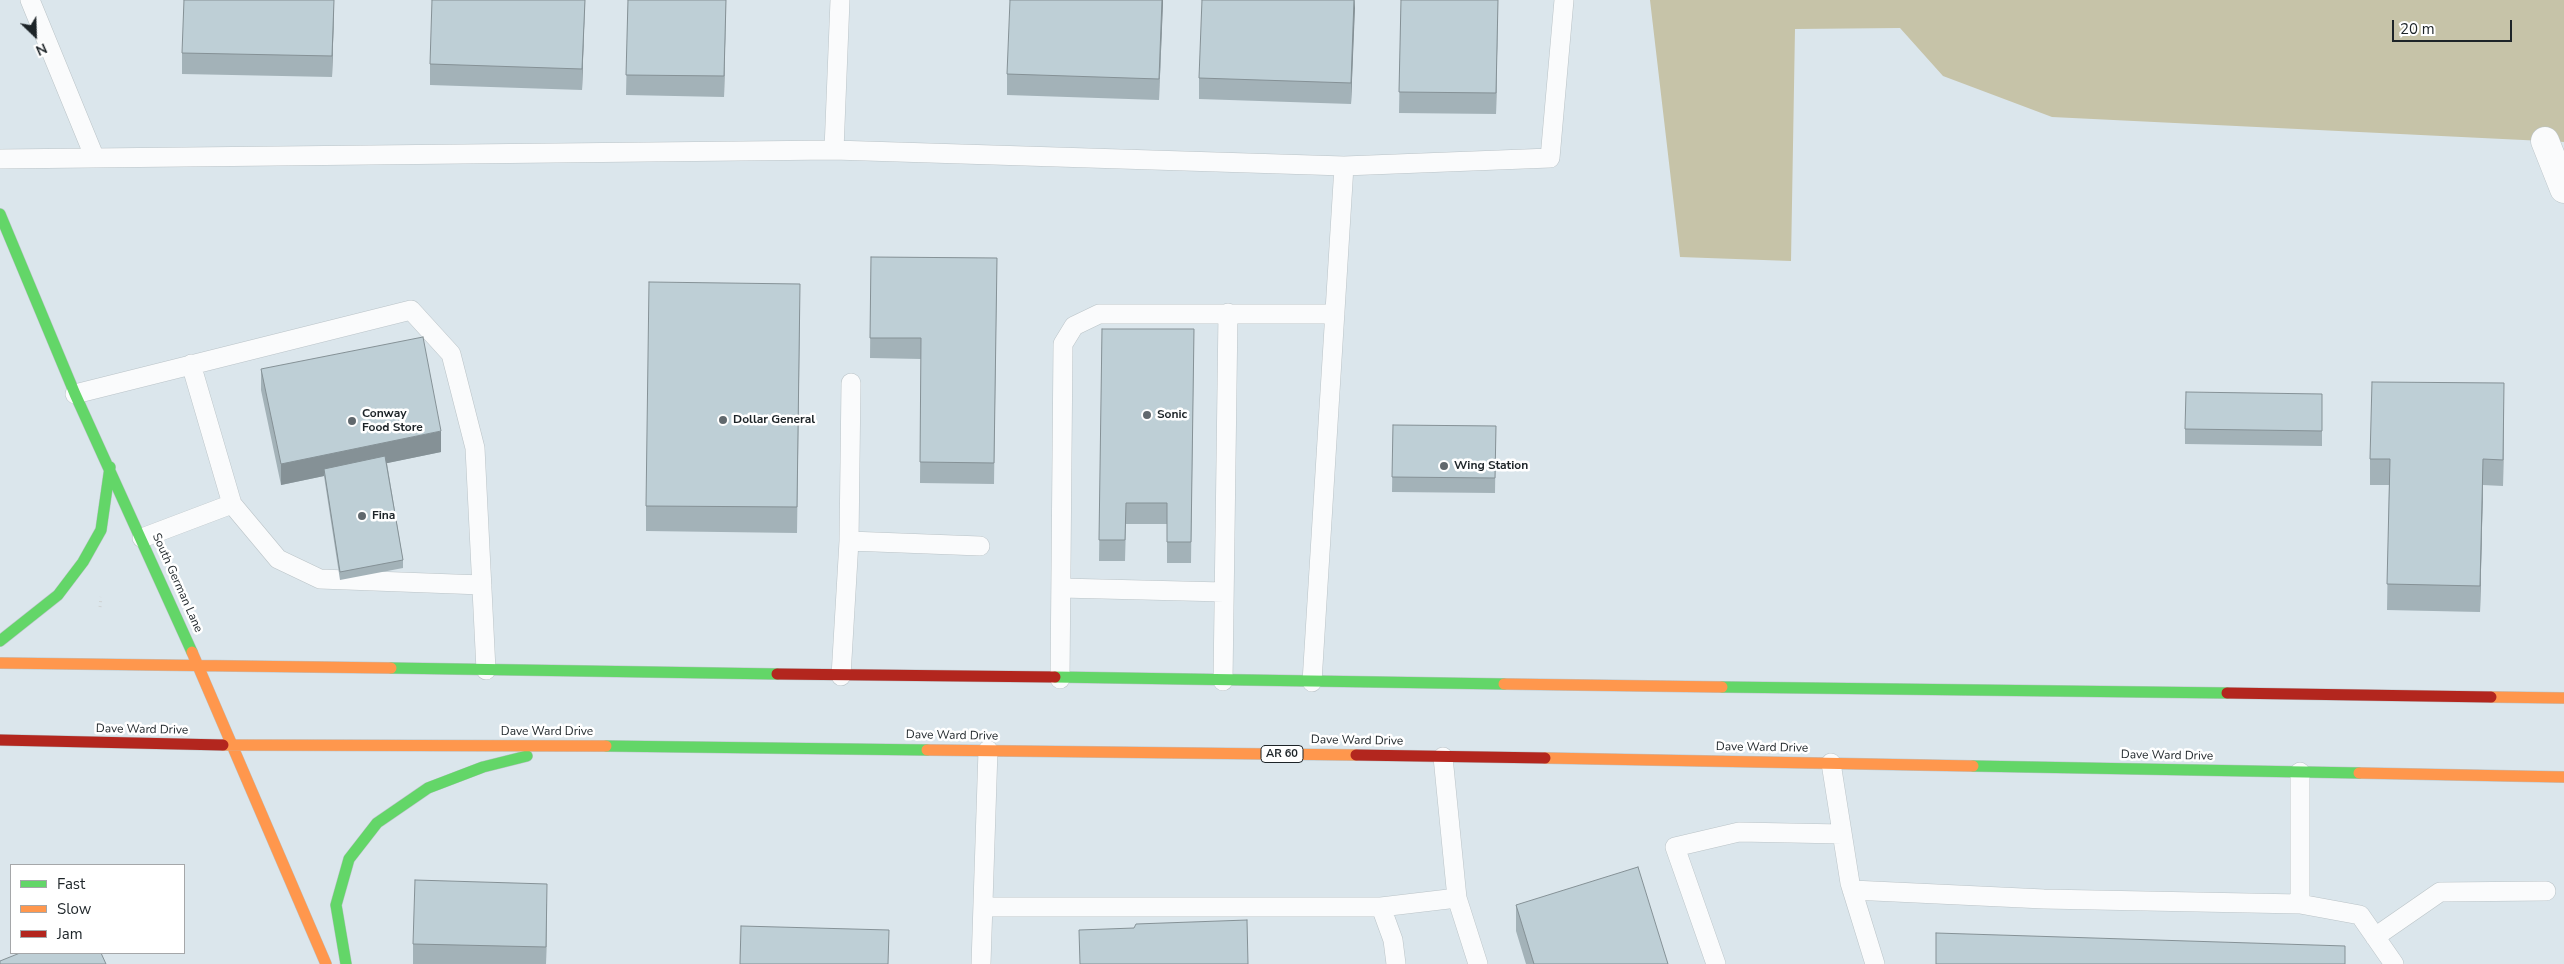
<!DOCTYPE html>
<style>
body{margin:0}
#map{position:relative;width:2564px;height:964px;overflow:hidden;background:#dbe6ec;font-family:"Nunito Sans",sans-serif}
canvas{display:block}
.legend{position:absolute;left:10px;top:864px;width:175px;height:90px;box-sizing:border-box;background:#fff;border:1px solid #a5a7a9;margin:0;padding:6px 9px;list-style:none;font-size:15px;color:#1d2428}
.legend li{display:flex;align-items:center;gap:10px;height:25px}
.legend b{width:25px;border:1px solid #a5a7a9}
.north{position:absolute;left:10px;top:10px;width:50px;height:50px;-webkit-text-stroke:4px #fff;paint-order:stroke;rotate:156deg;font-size:14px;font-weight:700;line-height:20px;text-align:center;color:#1d2428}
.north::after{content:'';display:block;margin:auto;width:18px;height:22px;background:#1d2428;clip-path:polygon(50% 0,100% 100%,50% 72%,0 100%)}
.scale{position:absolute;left:2392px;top:20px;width:120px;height:22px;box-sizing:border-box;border:2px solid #1d2428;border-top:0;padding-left:6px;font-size:15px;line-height:18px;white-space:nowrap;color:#1d2428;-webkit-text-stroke:4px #fff;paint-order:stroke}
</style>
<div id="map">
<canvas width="2564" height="964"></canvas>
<ul class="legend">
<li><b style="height:6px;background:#63d668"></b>Fast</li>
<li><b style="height:6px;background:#ff974d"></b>Slow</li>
<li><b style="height:6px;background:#b3261e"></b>Jam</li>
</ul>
<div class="north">N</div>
<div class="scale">20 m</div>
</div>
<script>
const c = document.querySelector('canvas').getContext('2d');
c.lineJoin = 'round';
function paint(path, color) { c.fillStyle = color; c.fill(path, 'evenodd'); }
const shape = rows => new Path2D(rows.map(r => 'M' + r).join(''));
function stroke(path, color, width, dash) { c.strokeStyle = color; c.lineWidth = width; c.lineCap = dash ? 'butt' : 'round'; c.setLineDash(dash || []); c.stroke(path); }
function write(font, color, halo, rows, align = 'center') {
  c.font = font + ' "Nunito Sans",sans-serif'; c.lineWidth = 5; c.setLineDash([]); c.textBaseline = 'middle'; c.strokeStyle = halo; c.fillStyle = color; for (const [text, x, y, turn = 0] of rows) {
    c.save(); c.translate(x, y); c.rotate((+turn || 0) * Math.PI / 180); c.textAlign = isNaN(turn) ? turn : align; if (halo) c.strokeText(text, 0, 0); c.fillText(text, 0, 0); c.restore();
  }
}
paint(shape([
 [1650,0,2564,0,2564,142,2052,117,1943,76,1900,28,1795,29,1791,261,1680,257]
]), '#c6c3a8');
const lane = shape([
 [30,0,94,156],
 [834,150,840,0],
 [0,159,834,150,1344,166,1550,158,1564,0],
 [191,364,232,504,278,559,320,579,482,585],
 [851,383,849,541,980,546],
 [75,394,411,310,451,354,475,448,486,670],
 [142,538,232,504],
 [1061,588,1224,592],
 [841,676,849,541],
 [1060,679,1063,344,1074,326,1099,314,1335,314],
 [1223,681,1228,313],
 [1312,682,1344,166],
 [1443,757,1457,898,1478,964],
 [1831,763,1850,883,1875,964],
 [1852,890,2044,899,2300,904,2300,772],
 [2300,904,2360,915,2394,964],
 [983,907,1381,907,1393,940,1396,964],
 [1381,907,1457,898],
 [2375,937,2440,892,2546,891],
 [981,964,988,750],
 [1716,964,1675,847,1739,832,1842,834]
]);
const street = shape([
 [2545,141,2564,189]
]);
const fast = shape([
 [0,214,75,394,192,652],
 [0,641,58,595,83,562,101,530,110,467],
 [391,668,777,674],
 [1055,677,1504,684],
 [1722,687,2227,693],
 [606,746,927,750],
 [1973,766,2359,773],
 [346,964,336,905,349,859,377,823,428,788,483,767,527,756]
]);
const slow = shape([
 [192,652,326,964],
 [0,663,391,668],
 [1504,684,1722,687],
 [2491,697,2564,698],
 [223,745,606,746],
 [927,750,1356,755],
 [1545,758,1973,766],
 [2359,773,2564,777]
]);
const jam = shape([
 [777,674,1055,677],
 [2227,693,2491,697],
 [0,740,223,745],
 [1356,755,1545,758]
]);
stroke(lane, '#bac3c7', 20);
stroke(street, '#bac3c7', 29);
stroke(fast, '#bac3c7', 12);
stroke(slow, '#bac3c7', 12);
stroke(jam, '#bac3c7', 12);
stroke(shape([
 [100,607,101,597]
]), '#cfd2d3', 3, [1, 4]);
stroke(lane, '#fafbfc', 19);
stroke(street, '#fafbfc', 28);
stroke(fast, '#63d668', 11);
stroke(slow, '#ff974d', 11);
stroke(jam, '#b3261e', 11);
paint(shape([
 [585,0,582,90,430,85,430,64],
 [628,0,726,0,724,97,626,95],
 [1163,0,1159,100,1007,95,1007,74],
 [1355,0,1351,104,1199,99,1199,78],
 [1401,0,1498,0,1496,114,1399,113],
 [334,11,332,77,182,74,182,53],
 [871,257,997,258,994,484,920,483,921,359,870,358],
 [800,309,797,533,646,531,646,506],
 [1102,329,1194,329,1191,563,1167,563,1167,524,1126,524,1125,561,1099,561],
 [261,369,441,452,387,463,403,560,403,568,340,580,324,476,281,485,261,390],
 [2322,394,2322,446,2185,444,2185,429],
 [2504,409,2503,486,2483,485,2480,612,2387,610,2389,485,2370,485,2370,459],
 [1393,425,1496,426,1495,493,1392,492],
 [547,904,546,964,413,964,413,944],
 [1516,905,1668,964,1526,964,1516,931]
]), '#a3b2b8');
paint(shape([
 [334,0,334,11,332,77,332,56],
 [585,0,582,90,582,69],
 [726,0,724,97,724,76],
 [1162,0,1163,0,1163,3,1159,100],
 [1354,0,1355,8,1351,104,1351,83],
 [1498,0,1496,114,1496,93],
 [2504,383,2504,409,2503,486,2503,460],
 [441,431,441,452,325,476,324,469,324,476,281,485,281,464],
 [2483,459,2483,485,2480,612,2480,586],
 [547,884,547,904,546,964,546,947]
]), '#859196');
const building = shape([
 [184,0,334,0,332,56,182,53,184,0],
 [432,0,585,0,582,69,430,64,432,0],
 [628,0,726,0,724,76,626,75,628,0],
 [1010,0,1162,0,1159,79,1007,74,1010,0],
 [1202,0,1354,0,1351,83,1199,78,1202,0],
 [1401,0,1498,0,1496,93,1399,92,1401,0],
 [871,257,997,258,994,463,920,462,921,338,870,338,871,257],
 [649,282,800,284,797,507,646,506,649,282],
 [1102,329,1194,329,1191,542,1167,542,1167,503,1126,503,1125,540,1099,540,1102,329],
 [423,337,441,431,281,464,261,369,423,337],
 [2372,382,2504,383,2503,460,2483,459,2480,586,2387,584,2390,459,2370,459,2372,382],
 [2186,392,2322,394,2322,431,2185,429,2186,392],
 [1393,425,1496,426,1495,478,1392,477,1393,425],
 [385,456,403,560,340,572,324,469,385,456],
 [1638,867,1668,964,1534,964,1516,905,1638,867],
 [415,880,547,884,546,947,413,944,415,880],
 [1247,920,1248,964,1080,964,1079,930,1134,928,1136,924,1247,920],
 [741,926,889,930,888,964,740,964,741,926],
 [1936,933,2345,946,2345,964,1936,964,1936,933],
 [20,953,101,953,106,964,0,964,0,961,20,953]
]);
paint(building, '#becfd6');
stroke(building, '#859196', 1);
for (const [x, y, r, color] of [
 [1147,415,5,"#60686d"],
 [723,420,5,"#60686d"],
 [352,421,5,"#60686d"],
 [1444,466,5,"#60686d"],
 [362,516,5,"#60686d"]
]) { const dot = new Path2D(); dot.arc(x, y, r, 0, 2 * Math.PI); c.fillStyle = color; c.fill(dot); stroke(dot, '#fff', 2); }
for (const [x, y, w] of [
 [1282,754,42]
]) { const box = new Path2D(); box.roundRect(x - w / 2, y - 8.5, w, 17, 4); c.fillStyle = '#fff'; c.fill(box); stroke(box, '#1d2428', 1); }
write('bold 11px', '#1d2428', null, [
 ["AR 60",1282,754]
]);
write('bold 12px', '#1d2428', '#fff', [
 ["Conway",362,414],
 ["Food Store",362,428],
 ["Sonic",1157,415],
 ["Dollar General",733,420],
 ["Wing Station",1454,466],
 ["Fina",372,516]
], 'left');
write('12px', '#1d2428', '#fff', [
 ["South German Lane",177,583,66],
 ["Dave Ward Drive",142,730,1],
 ["Dave Ward Drive",547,732],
 ["Dave Ward Drive",952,736,1],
 ["Dave Ward Drive",1357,741,1],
 ["Dave Ward Drive",1762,748,1],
 ["Dave Ward Drive",2167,756,1]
]);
</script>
